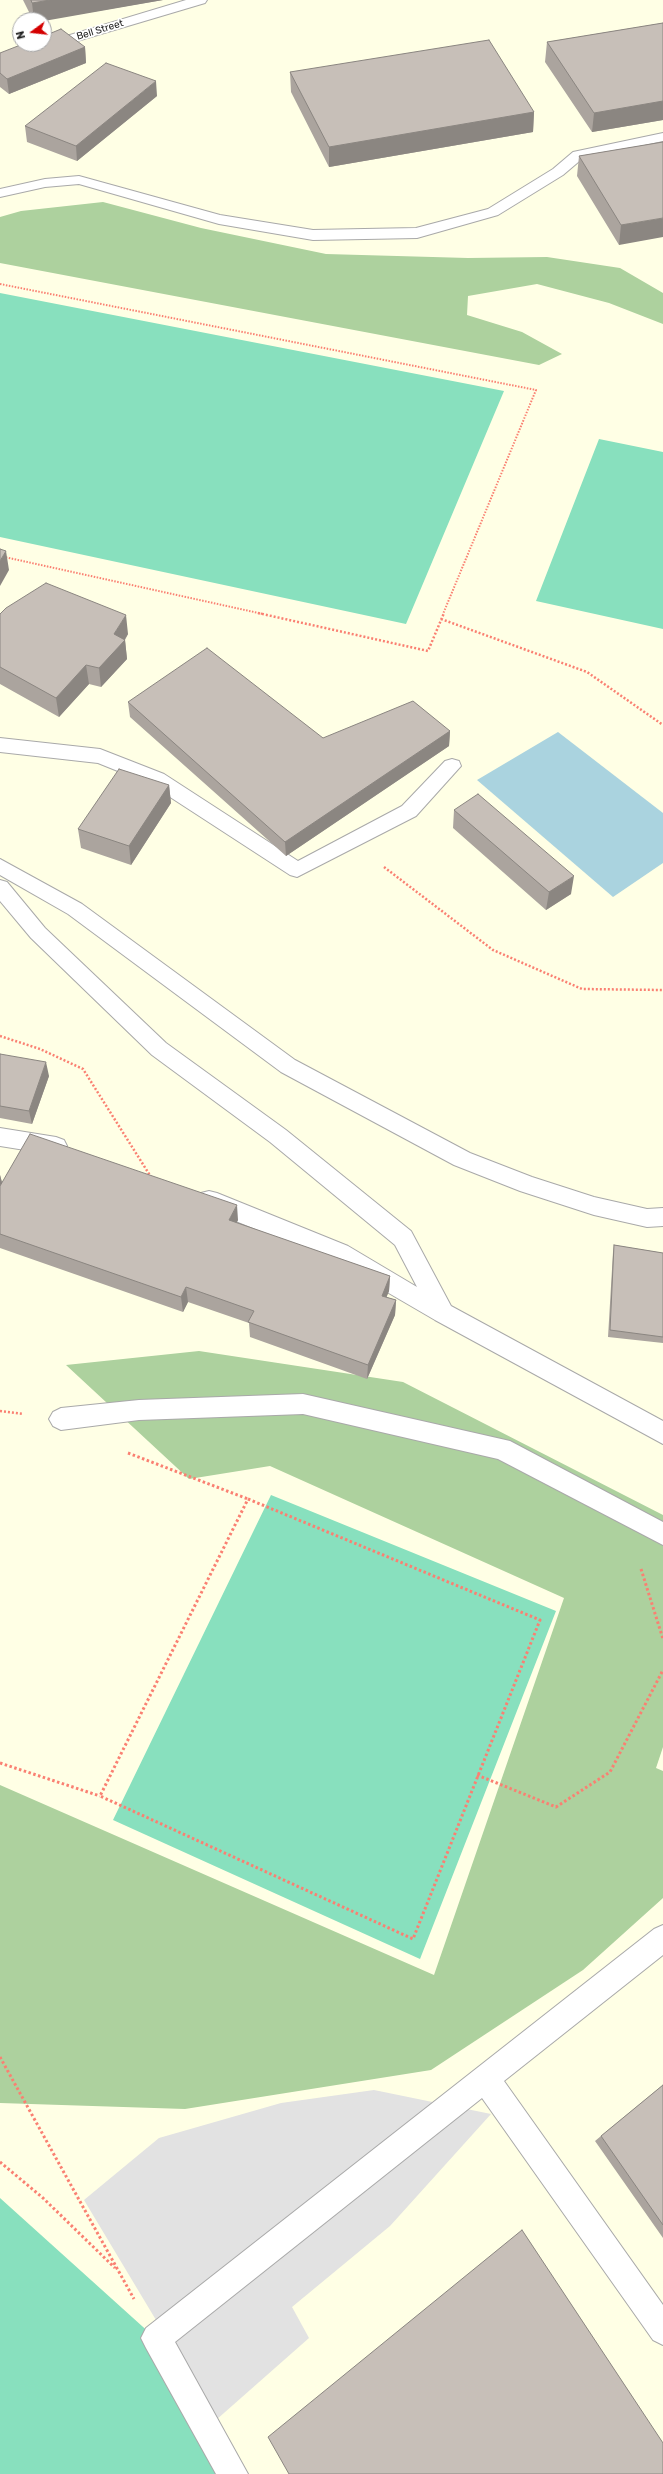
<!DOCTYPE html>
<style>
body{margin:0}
#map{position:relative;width:663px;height:2474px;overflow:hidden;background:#f2efe9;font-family:Rubik,sans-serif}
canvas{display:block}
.north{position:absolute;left:12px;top:12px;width:40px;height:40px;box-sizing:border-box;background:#fff;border:1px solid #a7a7a7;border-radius:50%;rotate:255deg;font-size:11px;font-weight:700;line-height:16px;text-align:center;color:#222}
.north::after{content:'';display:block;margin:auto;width:14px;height:18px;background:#d40000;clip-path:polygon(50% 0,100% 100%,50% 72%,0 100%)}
</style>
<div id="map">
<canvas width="663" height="2474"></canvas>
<div class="north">N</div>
</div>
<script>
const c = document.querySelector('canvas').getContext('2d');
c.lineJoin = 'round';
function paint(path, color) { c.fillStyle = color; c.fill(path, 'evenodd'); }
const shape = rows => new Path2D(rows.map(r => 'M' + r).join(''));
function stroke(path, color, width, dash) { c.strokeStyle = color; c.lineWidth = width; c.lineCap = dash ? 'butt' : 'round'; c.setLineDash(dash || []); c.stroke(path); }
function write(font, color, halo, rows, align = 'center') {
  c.font = font + ' Rubik,sans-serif'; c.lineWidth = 3.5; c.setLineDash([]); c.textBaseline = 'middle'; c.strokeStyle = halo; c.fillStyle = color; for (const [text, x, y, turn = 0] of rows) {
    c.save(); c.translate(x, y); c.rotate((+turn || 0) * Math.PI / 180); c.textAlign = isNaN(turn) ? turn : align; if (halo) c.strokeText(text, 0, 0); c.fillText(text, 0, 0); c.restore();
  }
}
paint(shape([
 [0,0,663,0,663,2474,0,2474],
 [20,20,44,20,44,44,20,44]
]), '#ffffe5');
paint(shape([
 [103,202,201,228,326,254,468,258,547,257,620,268,663,293,663,324,609,303,537,284,468,296,467,315,522,332,562,354,539,365,0,263,0,217,21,211],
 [199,1351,403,1382,663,1515,663,1747,656,1768,663,1771,663,1898,583,1970,431,2070,185,2109,0,2103,0,1785,434,1975,564,1598,270,1466,189,1479,66,1365]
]), '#add19e');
paint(shape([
 [0,293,504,391,406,624,0,537],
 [599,439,663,452,663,629,536,601],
 [271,1495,556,1611,420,1959,113,1820],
 [0,2198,173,2354,225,2474,0,2474]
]), '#88e0be');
paint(shape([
 [374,2090,491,2114,390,2226,292,2307,309,2338,216,2420,84,2200,159,2138,281,2103]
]), '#e2e2e2');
paint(shape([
 [558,732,663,813,663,863,613,897,477,780]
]), '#aad3df');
const lane = shape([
 [663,133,663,141,583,158,563,175,498,215,417,238,313,240,219,224,79,184,45,187,0,197,0,189,45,179,79,176,220,215,313,230,416,228,488,209,553,169,573,152,663,133],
 [0,738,100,749,164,774,298,861,402,806,445,761,452,759,459,761,461,766,416,816,297,877,290,875,150,784,98,763,0,752,0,738],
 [0,859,82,904,295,1060,470,1153,532,1177,594,1197,647,1209,663,1208,663,1226,647,1227,594,1215,520,1191,454,1165,281,1072,68,914,0,875,0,859],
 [0,880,7,882,45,928,166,1043,286,1130,411,1231,451,1306,663,1421,663,1444,435,1320,332,1260,201,1207,198,1200,201,1193,209,1191,217,1193,348,1246,417,1287,395,1245,270,1142,152,1055,31,938,0,901,0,880],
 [0,1128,56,1137,64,1140,67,1146,64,1152,56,1155,0,1146,0,1128],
 [303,1394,510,1441,663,1522,663,1545,498,1459,303,1414,139,1420,61,1430,53,1426,49,1419,53,1412,61,1408,139,1400,303,1394],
 [663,1925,663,1955,504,2081,663,2305,663,2345,653,2340,482,2098,175,2342,248,2474,216,2474,146,2348,141,2338,146,2328,654,1929,663,1925]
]);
const street = shape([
 [186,0,207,0,205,3,0,64,0,56,186,0]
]);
stroke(lane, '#a9a9a9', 2);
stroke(street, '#a9a9a9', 2);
stroke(shape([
 [0,284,536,390,443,614],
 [0,556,263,614]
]), '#fa8072', 2, [1.5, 1.5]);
stroke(shape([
 [258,613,428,651,444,613],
 [441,619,587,672,663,725],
 [384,867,493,950,582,989,663,990],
 [0,1036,40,1049,83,1069,151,1177],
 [0,1411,23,1414]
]), '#fa8072', 2.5, [2, 2]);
stroke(shape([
 [128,1453,248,1499],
 [248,1499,540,1620,413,1939,100,1796,248,1499],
 [641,1569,663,1639],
 [0,1763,100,1796],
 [477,1775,556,1807,610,1772,663,1670],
 [0,2057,134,2299],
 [0,2162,43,2198,115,2268]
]), '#fa8072', 3, [2.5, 2.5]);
paint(lane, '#fff');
paint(street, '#fff');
paint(shape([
 [23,0,163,0,44,20,33,20],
 [663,23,663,120,592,132,545,62,547,42],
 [85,47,86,63,9,94,0,87,0,53],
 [290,72,534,112,533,132,329,167,291,92],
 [157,96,77,161,27,142,25,126],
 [663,142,619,245,577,176,579,156],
 [0,614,128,634,125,640,127,659,101,687,89,684,59,717,0,684],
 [128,702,323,738,450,731,449,746,286,856,130,717],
 [169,785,171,803,131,865,81,848,78,829],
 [454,810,571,894,546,910,453,828],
 [0,1054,49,1076,32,1124,0,1118],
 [0,1175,2,1183,238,1220,236,1223,390,1276,389,1291,386,1297,396,1300,395,1315,367,1379,250,1337,249,1323,188,1302,183,1312,0,1248],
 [614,1245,663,1253,663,1343,608,1337,613,1252],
 [663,2085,663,2238,595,2141,601,2136]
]), '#aba49e');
paint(shape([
 [50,0,163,0,44,21,44,20,34,20,32,3],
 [85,47,86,63,9,94,7,79],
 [156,81,157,96,77,161,76,146],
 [663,101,663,120,592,132,594,113],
 [534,112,533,132,329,167,329,147],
 [663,218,663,237,619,245,621,225],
 [6,551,9,570,0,586,0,561],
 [126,615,128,634,123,642,125,640,127,659,101,687,99,668,114,634],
 [86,665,89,684,59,717,56,698],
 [450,731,449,746,286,856,285,842],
 [169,785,171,803,131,865,129,846],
 [574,876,571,894,546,910,549,892],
 [46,1062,49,1076,32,1124,29,1111],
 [0,1175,3,1186,0,1191],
 [237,1205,238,1220,230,1236,229,1220],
 [390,1276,389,1291,381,1311,382,1296],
 [186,1287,188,1302,183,1312,181,1297],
 [396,1300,395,1315,367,1379,368,1365]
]), '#8b8681');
const building = shape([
 [31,0,50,0,32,3,31,0],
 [663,23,663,101,594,113,547,42,663,23],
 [61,29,85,47,7,79,0,73,0,53,23,44,44,44,44,36,61,29],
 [489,40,534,112,329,147,290,72,489,40],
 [106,63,156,81,76,146,25,126,106,63],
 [663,142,663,218,621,225,579,156,663,142],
 [0,549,6,551,0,561,0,549],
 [46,583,126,615,114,634,125,640,99,668,86,665,56,698,0,667,0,614,6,608,46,583],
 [207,648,323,738,413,701,450,731,285,842,128,702,207,648],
 [119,769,169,785,129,846,78,829,119,769],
 [478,794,574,876,549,892,454,810,478,794],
 [0,1054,46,1062,29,1111,0,1106,0,1054],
 [30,1134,237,1205,229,1220,390,1276,382,1296,396,1300,368,1365,248,1322,254,1311,186,1287,181,1297,0,1234,0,1186,30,1134],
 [614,1245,663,1253,663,1337,610,1330,614,1245],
 [663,2085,663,2225,601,2136,663,2085],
 [522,2230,663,2443,663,2474,289,2474,268,2437,522,2230]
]);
paint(building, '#c7bfb8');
stroke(building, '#8b8681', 1);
write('10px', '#222', '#fff', [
 ["Bell Street",100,30,-17]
]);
</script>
